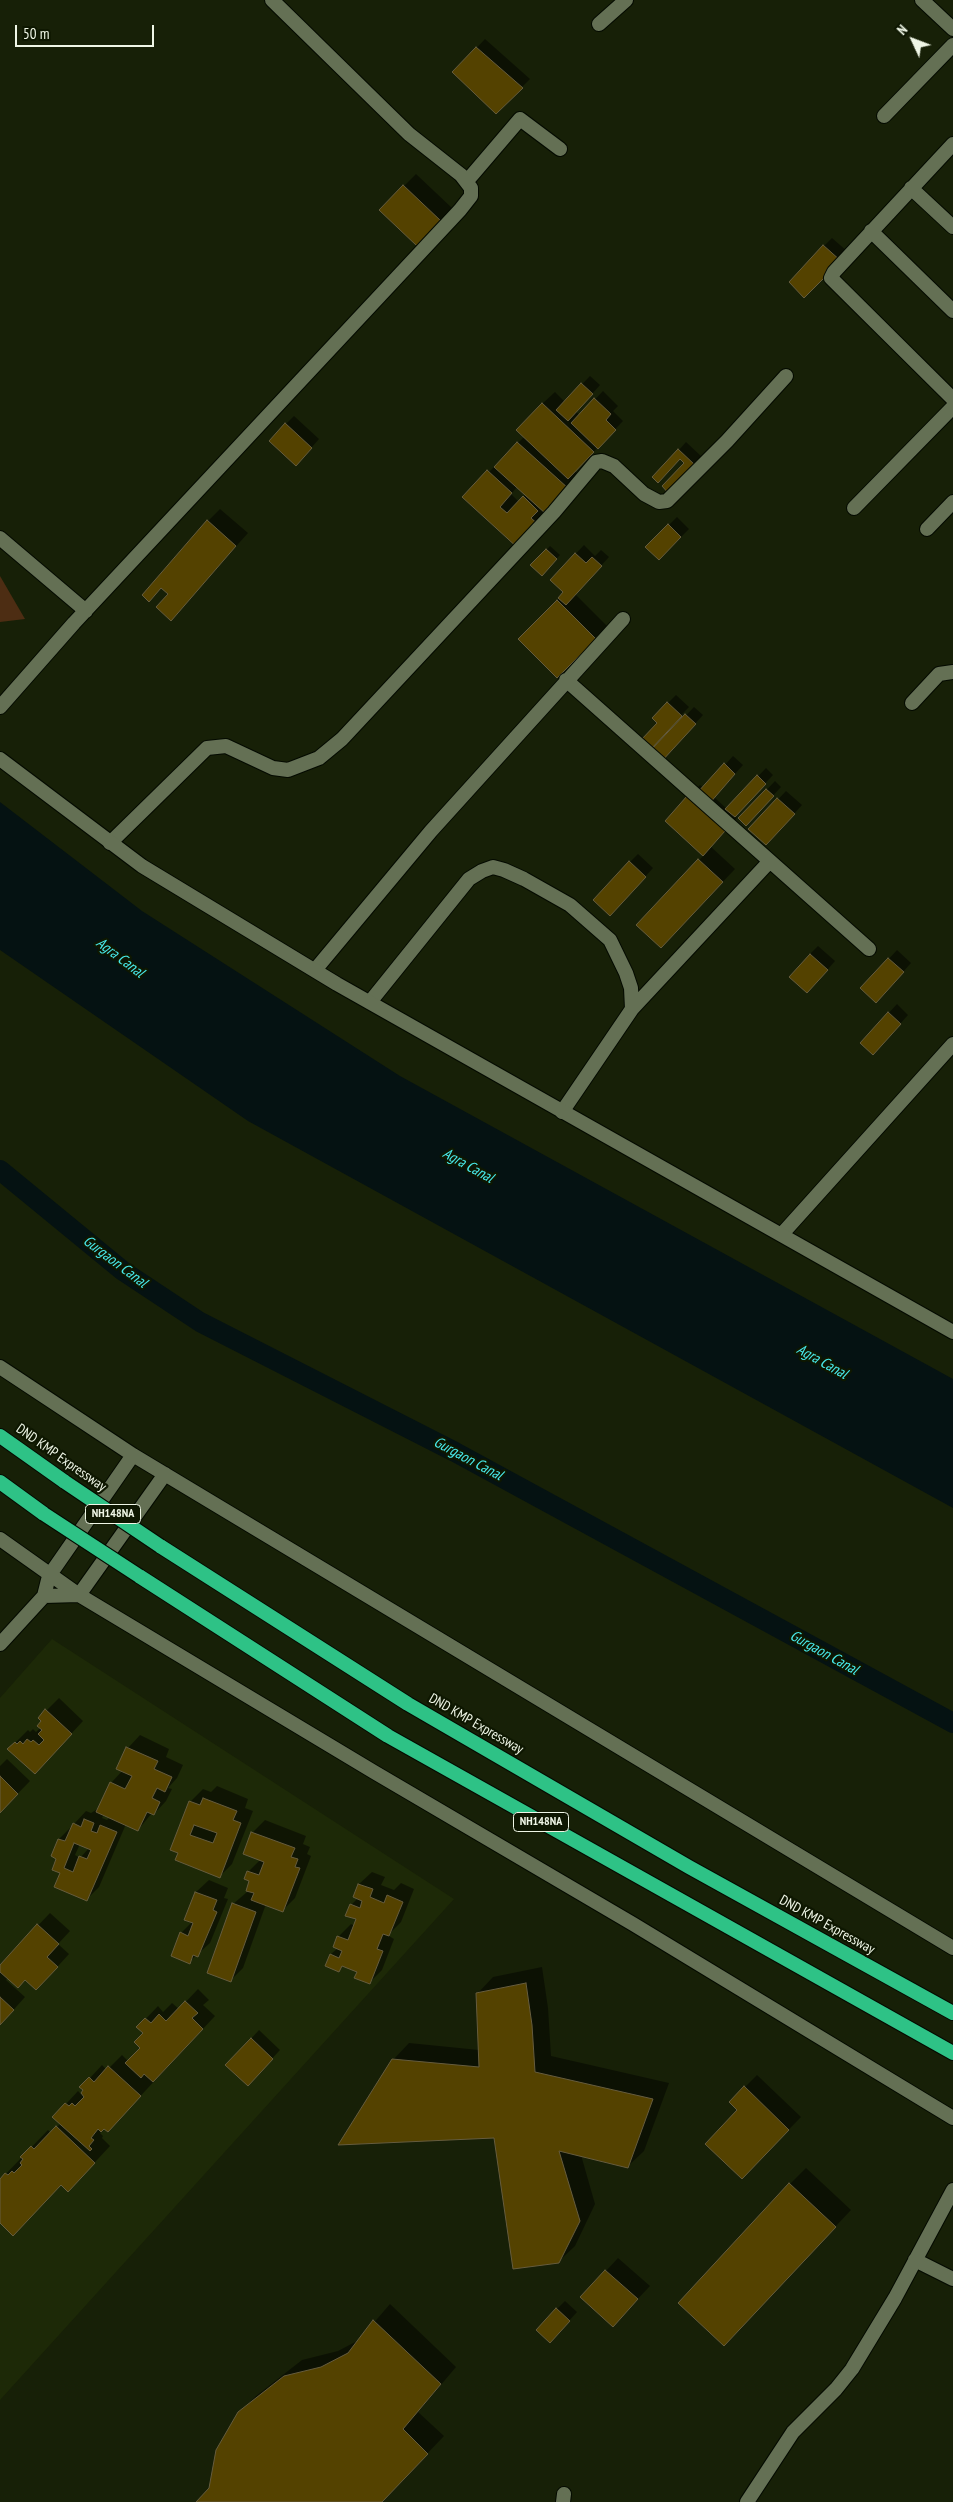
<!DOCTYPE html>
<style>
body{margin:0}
#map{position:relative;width:953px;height:2502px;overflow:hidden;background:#172007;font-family:"PT Sans Narrow",sans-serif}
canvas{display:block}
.north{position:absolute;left:888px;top:15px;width:50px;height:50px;-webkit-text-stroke:4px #0e1701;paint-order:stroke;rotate:313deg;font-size:14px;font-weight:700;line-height:20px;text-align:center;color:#eff6e6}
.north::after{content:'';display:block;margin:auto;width:18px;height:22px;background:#eff6e6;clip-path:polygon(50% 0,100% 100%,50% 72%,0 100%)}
.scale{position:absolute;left:15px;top:25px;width:139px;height:22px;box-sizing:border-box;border:2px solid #eff6e6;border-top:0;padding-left:6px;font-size:15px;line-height:18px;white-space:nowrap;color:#eff6e6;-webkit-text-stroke:4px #0e1701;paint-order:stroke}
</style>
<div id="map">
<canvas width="953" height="2502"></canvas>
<div class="north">N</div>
<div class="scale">50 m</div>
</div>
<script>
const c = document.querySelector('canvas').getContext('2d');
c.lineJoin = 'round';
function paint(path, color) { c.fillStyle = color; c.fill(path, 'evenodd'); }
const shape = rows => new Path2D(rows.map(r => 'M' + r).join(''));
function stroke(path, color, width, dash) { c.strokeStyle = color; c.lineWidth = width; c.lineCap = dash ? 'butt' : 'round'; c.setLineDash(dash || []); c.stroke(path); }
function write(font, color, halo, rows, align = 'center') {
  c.font = font + ' "PT Sans Narrow",sans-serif'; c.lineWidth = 4.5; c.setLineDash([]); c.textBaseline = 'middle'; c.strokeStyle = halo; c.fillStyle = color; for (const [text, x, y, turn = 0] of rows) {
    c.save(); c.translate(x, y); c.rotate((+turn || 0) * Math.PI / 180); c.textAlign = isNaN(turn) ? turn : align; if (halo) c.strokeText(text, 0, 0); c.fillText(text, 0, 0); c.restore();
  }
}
paint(shape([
 [52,1639,454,1899,0,2400,0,1698]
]), '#1d2907');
paint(shape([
 [0,576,25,619,0,622]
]), '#4d2d13');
paint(shape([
 [0,802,142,911,400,1076,953,1379,953,1508,248,1121,0,950]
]), '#051212');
paint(shape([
 [485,39,530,79,496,113,454,72],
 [416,174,452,208,429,232,404,186],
 [832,238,848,252,804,296,824,246],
 [590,376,600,385,576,412,580,415,603,391,618,406,613,411,623,421,575,471,580,476,531,535,464,497,525,436,542,404,555,392,565,402],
 [517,487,526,494,519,502,511,494],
 [294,416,319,439,304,456,286,424],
 [686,442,702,457,677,484,685,462,679,450],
 [220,509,248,533,171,619,170,594,162,587,149,600,208,521],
 [677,517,689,529,659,559,647,547],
 [584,545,595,556,601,550,609,557,575,594,607,626,557,676,519,639,565,592,551,580],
 [550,546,560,555,542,574,532,565],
 [676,695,689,707,658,739,659,723,668,703],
 [694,707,703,715,669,752,652,751],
 [733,756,743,765,714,797,727,809,766,768,773,775,734,816,737,818,710,846,735,869,673,934,638,925,704,855,688,797,700,785,704,788],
 [775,781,781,787,754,816,740,818],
 [786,791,802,805,774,836,750,829],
 [638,854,653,868,618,907,630,862],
 [818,946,835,961,815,984,810,954],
 [897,950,911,963,884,993,862,988],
 [897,1004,908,1015,881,1045,862,1042],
 [59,1698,83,1721,47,1760,9,1749,28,1730,30,1732,33,1729,36,1732,41,1727,43,1721,39,1718],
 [140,1735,169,1749,166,1757,183,1765,177,1778,168,1788,172,1789,166,1801,154,1814,152,1813,138,1830,126,1824,99,1887,87,1899,62,1872,58,1858,53,1856,59,1839,74,1824,86,1811,91,1813,99,1808,111,1783,123,1770,128,1748],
 [104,1814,110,1817,107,1820,102,1818],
 [80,1844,89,1848,80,1858,75,1855],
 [7,1759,30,1781,0,1812,0,1766],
 [217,1786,248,1799,245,1808,253,1811,232,1864,220,1876,180,1852,190,1802,203,1789,211,1792],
 [265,1820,306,1836,303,1844,310,1847,307,1854,311,1856,295,1898,283,1910,266,1904,243,1968,231,1980,233,1904,247,1892,251,1881,248,1872,261,1859,252,1833],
 [372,1872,385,1877,381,1885,394,1890,401,1883,414,1889,401,1922,390,1933,389,1936,394,1939,382,1970,369,1983,358,1971,344,1965,339,1971,327,1966,331,1954,338,1948,338,1937,351,1924,355,1926,357,1919,351,1905,358,1898,354,1896,359,1884],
 [209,1880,228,1888,224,1898,228,1899,210,1943,189,1962,181,1933,192,1922,185,1919,196,1892],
 [50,1913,70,1931,58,1944,69,1954,49,1976,8,1978,6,1980,25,1997,0,2025,0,1965],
 [542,1967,548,2008,551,2056,669,2083,644,2151,627,2167,581,2155,595,2204,575,2246,558,2262,496,2136,393,2060,409,2043,479,2050,477,1994,493,1977],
 [198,1989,209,2000,203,2005,215,2016,120,2118,100,2133,103,2136,102,2138,110,2146,84,2174,61,2184,0,2221,0,2180,48,2130,51,2133,61,2123,54,2117,78,2091,81,2094,90,2078,102,2065,107,2070,122,2055,129,2062,142,2048,145,2033,138,2027,158,2006,163,2012,172,2003,179,2009],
 [259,2030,280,2050,256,2076,227,2065],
 [757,2075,801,2117,754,2165,739,2110,745,2087],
 [806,2168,851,2210,724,2345,790,2184],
 [618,2258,650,2286,613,2325,582,2297],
 [565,2301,577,2312,558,2333,557,2309],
 [390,2304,456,2367,418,2412,444,2436,381,2502,198,2502,210,2489,239,2413,256,2396,302,2360,338,2351,359,2340]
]), '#0007');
stroke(shape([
 [0,1170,123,1271,200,1322,455,1452,953,1723]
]), '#051212', 20);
const building = shape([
 [476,47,523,88,496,114,452,72,476,47],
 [403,185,441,221,417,246,379,210,403,185],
 [823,245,841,261,804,298,789,282,823,245],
 [581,383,593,394,568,421,556,410,581,383],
 [594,398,611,414,606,420,616,430,598,449,571,423,594,398],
 [542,403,594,452,568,479,516,430,542,403],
 [285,423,312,448,296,466,269,441,285,423],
 [517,442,569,489,546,514,494,467,517,442],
 [678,449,695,465,669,494,662,486,684,463,680,459,658,483,652,477,678,449],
 [487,470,512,493,500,507,507,513,523,496,538,511,531,518,540,526,519,549,462,497,487,470],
 [207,520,236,546,171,621,156,607,168,594,161,588,149,602,142,595,207,520],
 [668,524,681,537,659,560,645,547,668,524],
 [546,549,557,559,542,576,530,565,546,549],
 [575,553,586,563,592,557,602,566,566,605,558,598,563,592,550,580,575,553],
 [557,600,596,639,557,678,518,639,557,600],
 [667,702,682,716,651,749,641,740,657,723,652,718,667,702],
 [685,714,696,724,661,762,650,751,685,714],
 [724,763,735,774,709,804,697,793,724,763],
 [757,775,766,784,735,817,725,809,757,775],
 [766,789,774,796,746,826,738,818,766,789],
 [687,796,725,831,703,856,665,821,687,796],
 [777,798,795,814,766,845,748,829,777,798],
 [698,859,723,882,661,948,636,925,698,859],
 [629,861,646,877,610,916,593,900,629,861],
 [810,954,828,970,807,993,789,977,810,954],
 [888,958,904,972,876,1003,860,988,888,958],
 [888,1012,901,1024,873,1055,860,1043,888,1012],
 [45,1709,72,1734,35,1774,7,1749,15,1742,17,1744,20,1741,23,1744,27,1739,31,1742,33,1740,39,1745,44,1740,38,1734,42,1730,37,1726,41,1721,38,1718,45,1709],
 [126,1747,158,1761,154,1769,172,1777,165,1792,157,1788,152,1798,160,1802,154,1815,147,1812,138,1831,96,1812,110,1782,125,1789,132,1776,116,1769,126,1747],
 [0,1776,18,1794,0,1813,0,1776],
 [203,1798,237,1811,233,1820,241,1823,220,1878,175,1860,178,1853,170,1850,189,1801,200,1805,203,1798],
 [194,1825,217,1833,213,1843,190,1835,194,1825],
 [84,1819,94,1823,91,1831,97,1833,100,1825,117,1832,87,1901,54,1887,60,1873,52,1870,56,1859,51,1856,58,1839,65,1841,73,1823,81,1827,84,1819],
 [74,1843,91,1850,87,1859,79,1856,73,1872,64,1868,74,1843],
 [251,1832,295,1848,291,1857,298,1859,295,1867,300,1868,283,1912,251,1900,254,1893,246,1891,249,1881,244,1879,247,1871,259,1875,264,1862,243,1854,251,1832],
 [358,1884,373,1889,370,1897,384,1903,387,1895,403,1902,389,1936,383,1934,377,1949,383,1951,370,1984,354,1978,357,1972,342,1966,339,1972,325,1966,330,1954,339,1958,342,1951,333,1947,337,1936,348,1940,356,1919,345,1916,350,1904,360,1908,362,1901,353,1897,358,1884],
 [195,1892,217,1900,213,1910,217,1912,198,1957,193,1955,190,1964,171,1956,180,1932,188,1936,193,1923,184,1920,195,1892],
 [232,1903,256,1912,231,1982,207,1973,232,1903],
 [37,1924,59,1944,47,1957,58,1967,36,1990,25,1980,18,1988,0,1972,0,1965,37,1924],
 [526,1983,532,2025,535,2072,653,2099,628,2168,559,2151,580,2221,559,2263,513,2269,494,2138,338,2145,392,2059,479,2067,476,1993,526,1983],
 [0,1997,14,2010,0,2025,0,1997],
 [185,2001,198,2013,192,2018,203,2029,153,2082,144,2074,141,2078,125,2063,140,2048,134,2042,143,2033,136,2027,145,2018,151,2023,159,2014,166,2021,185,2001],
 [251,2038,273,2059,248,2086,225,2065,251,2038],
 [108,2066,141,2096,108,2132,104,2129,101,2132,98,2129,91,2138,94,2140,89,2146,92,2149,90,2151,52,2117,65,2103,69,2106,72,2103,75,2106,84,2097,81,2093,83,2090,79,2087,89,2077,94,2082,108,2066],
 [744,2086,789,2130,742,2179,705,2144,737,2110,729,2102,744,2086],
 [56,2126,95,2163,68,2192,61,2185,13,2236,0,2223,0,2179,5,2173,8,2175,12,2171,14,2173,22,2165,20,2163,23,2159,20,2157,31,2146,34,2149,56,2126],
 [789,2183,836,2227,724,2346,678,2303,789,2183],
 [605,2270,638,2299,613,2327,580,2297,605,2270],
 [556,2308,570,2321,550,2343,536,2330,556,2308],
 [373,2320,441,2384,403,2429,428,2454,382,2502,196,2502,209,2488,216,2450,238,2412,284,2376,321,2367,348,2353,373,2320]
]);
paint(building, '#544200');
stroke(building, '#665c3e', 1);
const minor = shape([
 [922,0,953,29],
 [599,24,626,0],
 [884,116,953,45],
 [953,144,834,272,831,278,953,399],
 [467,181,520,119,560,149],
 [911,188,953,227],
 [871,231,953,311],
 [854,508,953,407],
 [927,529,953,502],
 [0,538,86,611],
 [566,680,869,949],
 [912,703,939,674,953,672],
 [0,707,74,623,460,210,471,196,471,188,461,175,409,134,272,0],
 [110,843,207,748,226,746,273,768,288,770,319,758,342,739,554,512,596,462,602,461,614,466,644,494,659,502,667,501,727,441,786,376],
 [315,970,431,831,623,619],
 [370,1002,469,879,482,871,493,867,504,870,524,879,570,905,610,940,626,973,631,988,632,1009,562,1112],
 [632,1009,770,861],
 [782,1234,953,1044],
 [915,2260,953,2279],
 [563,2502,564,2494],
 [747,2502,793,2432,836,2389,852,2369,895,2298,953,2190]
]);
const tertiary = shape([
 [0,759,142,866,337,984,953,1332],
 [0,1367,133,1455,953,1948],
 [0,1539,79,1595,374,1772,633,1924,953,2118],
 [44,1596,79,1595,165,1474],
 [0,1644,44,1596,49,1576,133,1455]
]);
const trunk = shape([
 [0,1436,65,1482],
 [0,1482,44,1514],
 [160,1546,408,1704,689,1867,953,2013],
 [139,1576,388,1736,953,2053]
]);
stroke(minor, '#040a00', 16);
stroke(tertiary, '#040a00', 16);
stroke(trunk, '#040a00', 16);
stroke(minor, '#647054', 14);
stroke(tertiary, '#647054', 14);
stroke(trunk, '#2ec286', 14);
const trunkBridge = shape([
 [65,1482,160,1546],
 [44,1514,139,1576]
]);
stroke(trunkBridge, '#040a00', 16, []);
stroke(trunkBridge, '#2ec286', 14);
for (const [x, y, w] of [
 [113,1514,55],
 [541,1822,55]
]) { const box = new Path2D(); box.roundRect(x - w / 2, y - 9.5, w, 19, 4); c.fillStyle = '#0e1701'; c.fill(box); stroke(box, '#eff6e6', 1); }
write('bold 12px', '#eff6e6', null, [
 ["NH148NA",113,1514],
 ["NH148NA",541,1822]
]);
write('14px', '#eff6e6', '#0e1701', [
 ["DND KMP Expressway",61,1458,35],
 ["DND KMP Expressway",476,1724,30],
 ["DND KMP Expressway",827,1925,29]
]);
write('italic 15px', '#48eaeb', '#0e1701', [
 ["Agra Canal",120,958,37],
 ["Agra Canal",468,1166,29],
 ["Gurgaon Canal",115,1262,37],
 ["Agra Canal",822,1362,29],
 ["Gurgaon Canal",468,1459,28],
 ["Gurgaon Canal",824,1653,29]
]);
</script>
